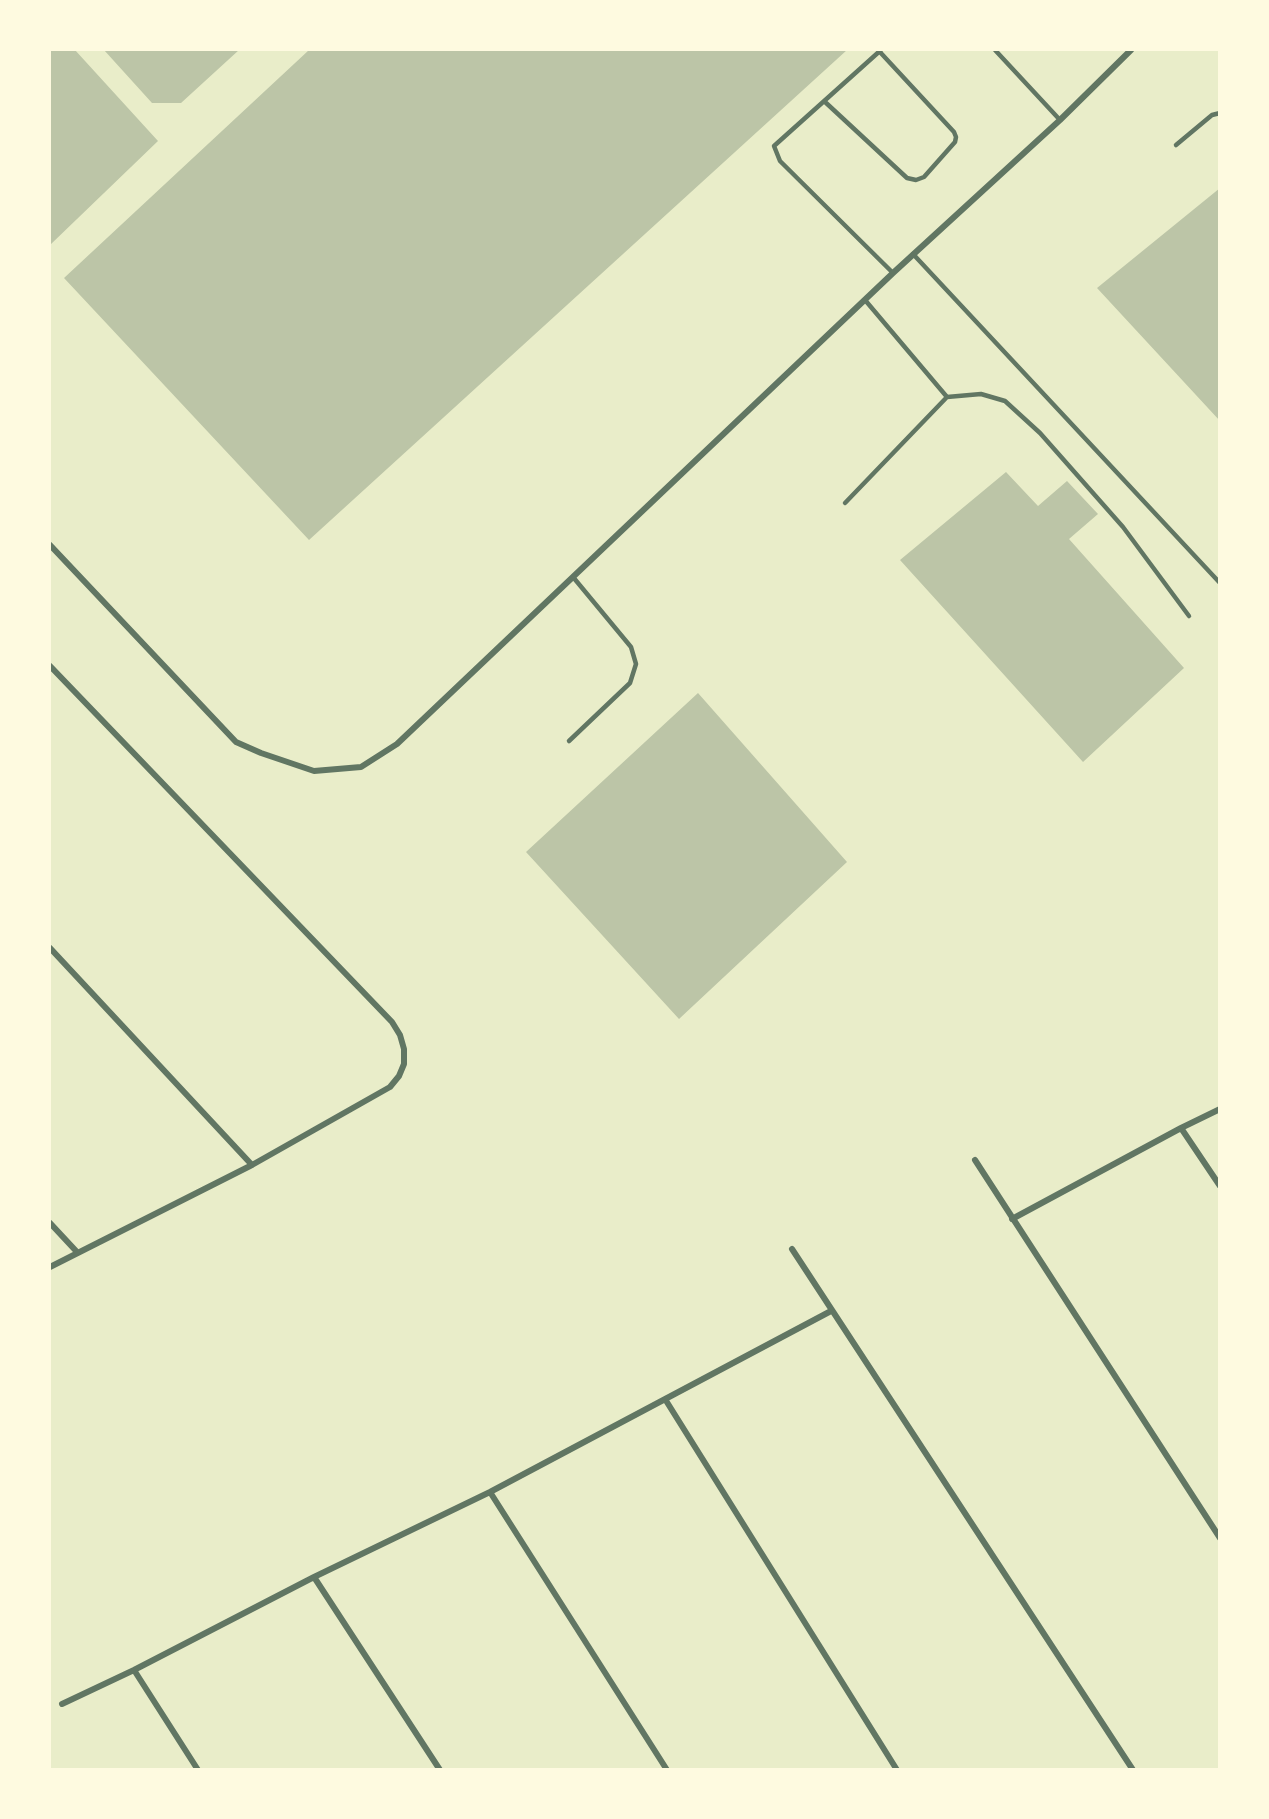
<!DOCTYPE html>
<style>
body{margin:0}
#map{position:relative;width:1269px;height:1819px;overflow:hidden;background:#e9edc9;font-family:"Source Sans 3",sans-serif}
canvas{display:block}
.frame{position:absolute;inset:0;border:51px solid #fefae0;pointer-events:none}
</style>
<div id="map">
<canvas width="1269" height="1819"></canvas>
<div class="frame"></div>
</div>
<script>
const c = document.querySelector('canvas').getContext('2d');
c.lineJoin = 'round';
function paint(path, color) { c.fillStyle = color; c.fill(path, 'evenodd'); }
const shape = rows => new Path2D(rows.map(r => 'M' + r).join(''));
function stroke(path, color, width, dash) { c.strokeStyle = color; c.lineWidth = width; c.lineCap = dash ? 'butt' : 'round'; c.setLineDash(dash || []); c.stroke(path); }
paint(shape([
 [50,50,75,50,158,141,50,245],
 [104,50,239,50,181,103,152,103],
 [309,50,847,50,309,540,64,278],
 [1220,188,1220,421,1097,288],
 [1006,472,1038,506,1067,481,1098,514,1069,539,1184,668,1083,762,900,560],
 [698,693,847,862,679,1019,526,852]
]), '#bcc5a7');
stroke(shape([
 [881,50,774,146,780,161,893,273],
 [995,50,1060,120],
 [824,101,907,178,916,180,924,177,955,142,956,137,954,132,879,51],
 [1176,145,1212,115,1220,113],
 [913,254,1220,583],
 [947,397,981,394,1005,401,1040,433,1123,527,1189,616],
 [845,503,947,397,865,300],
 [569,741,630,683,636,664,631,647,573,577]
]), '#617663', 4.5);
stroke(shape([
 [50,545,236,742,261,753,314,771,361,767,397,744,893,273,1060,120,1131,50],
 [50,666,392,1022,400,1035,404,1049,404,1064,399,1076,390,1087,252,1165,50,1267],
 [50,948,252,1165],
 [1181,1128,1220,1186],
 [975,1160,1220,1538],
 [1012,1219,1181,1128,1220,1109],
 [50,1223,77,1252],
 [792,1249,1133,1770],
 [665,1399,897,1770],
 [490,1492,667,1770],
 [314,1577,440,1770],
 [134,1670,198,1770],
 [62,1704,134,1670,314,1577,490,1492,831,1311]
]), '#617663', 6);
</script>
